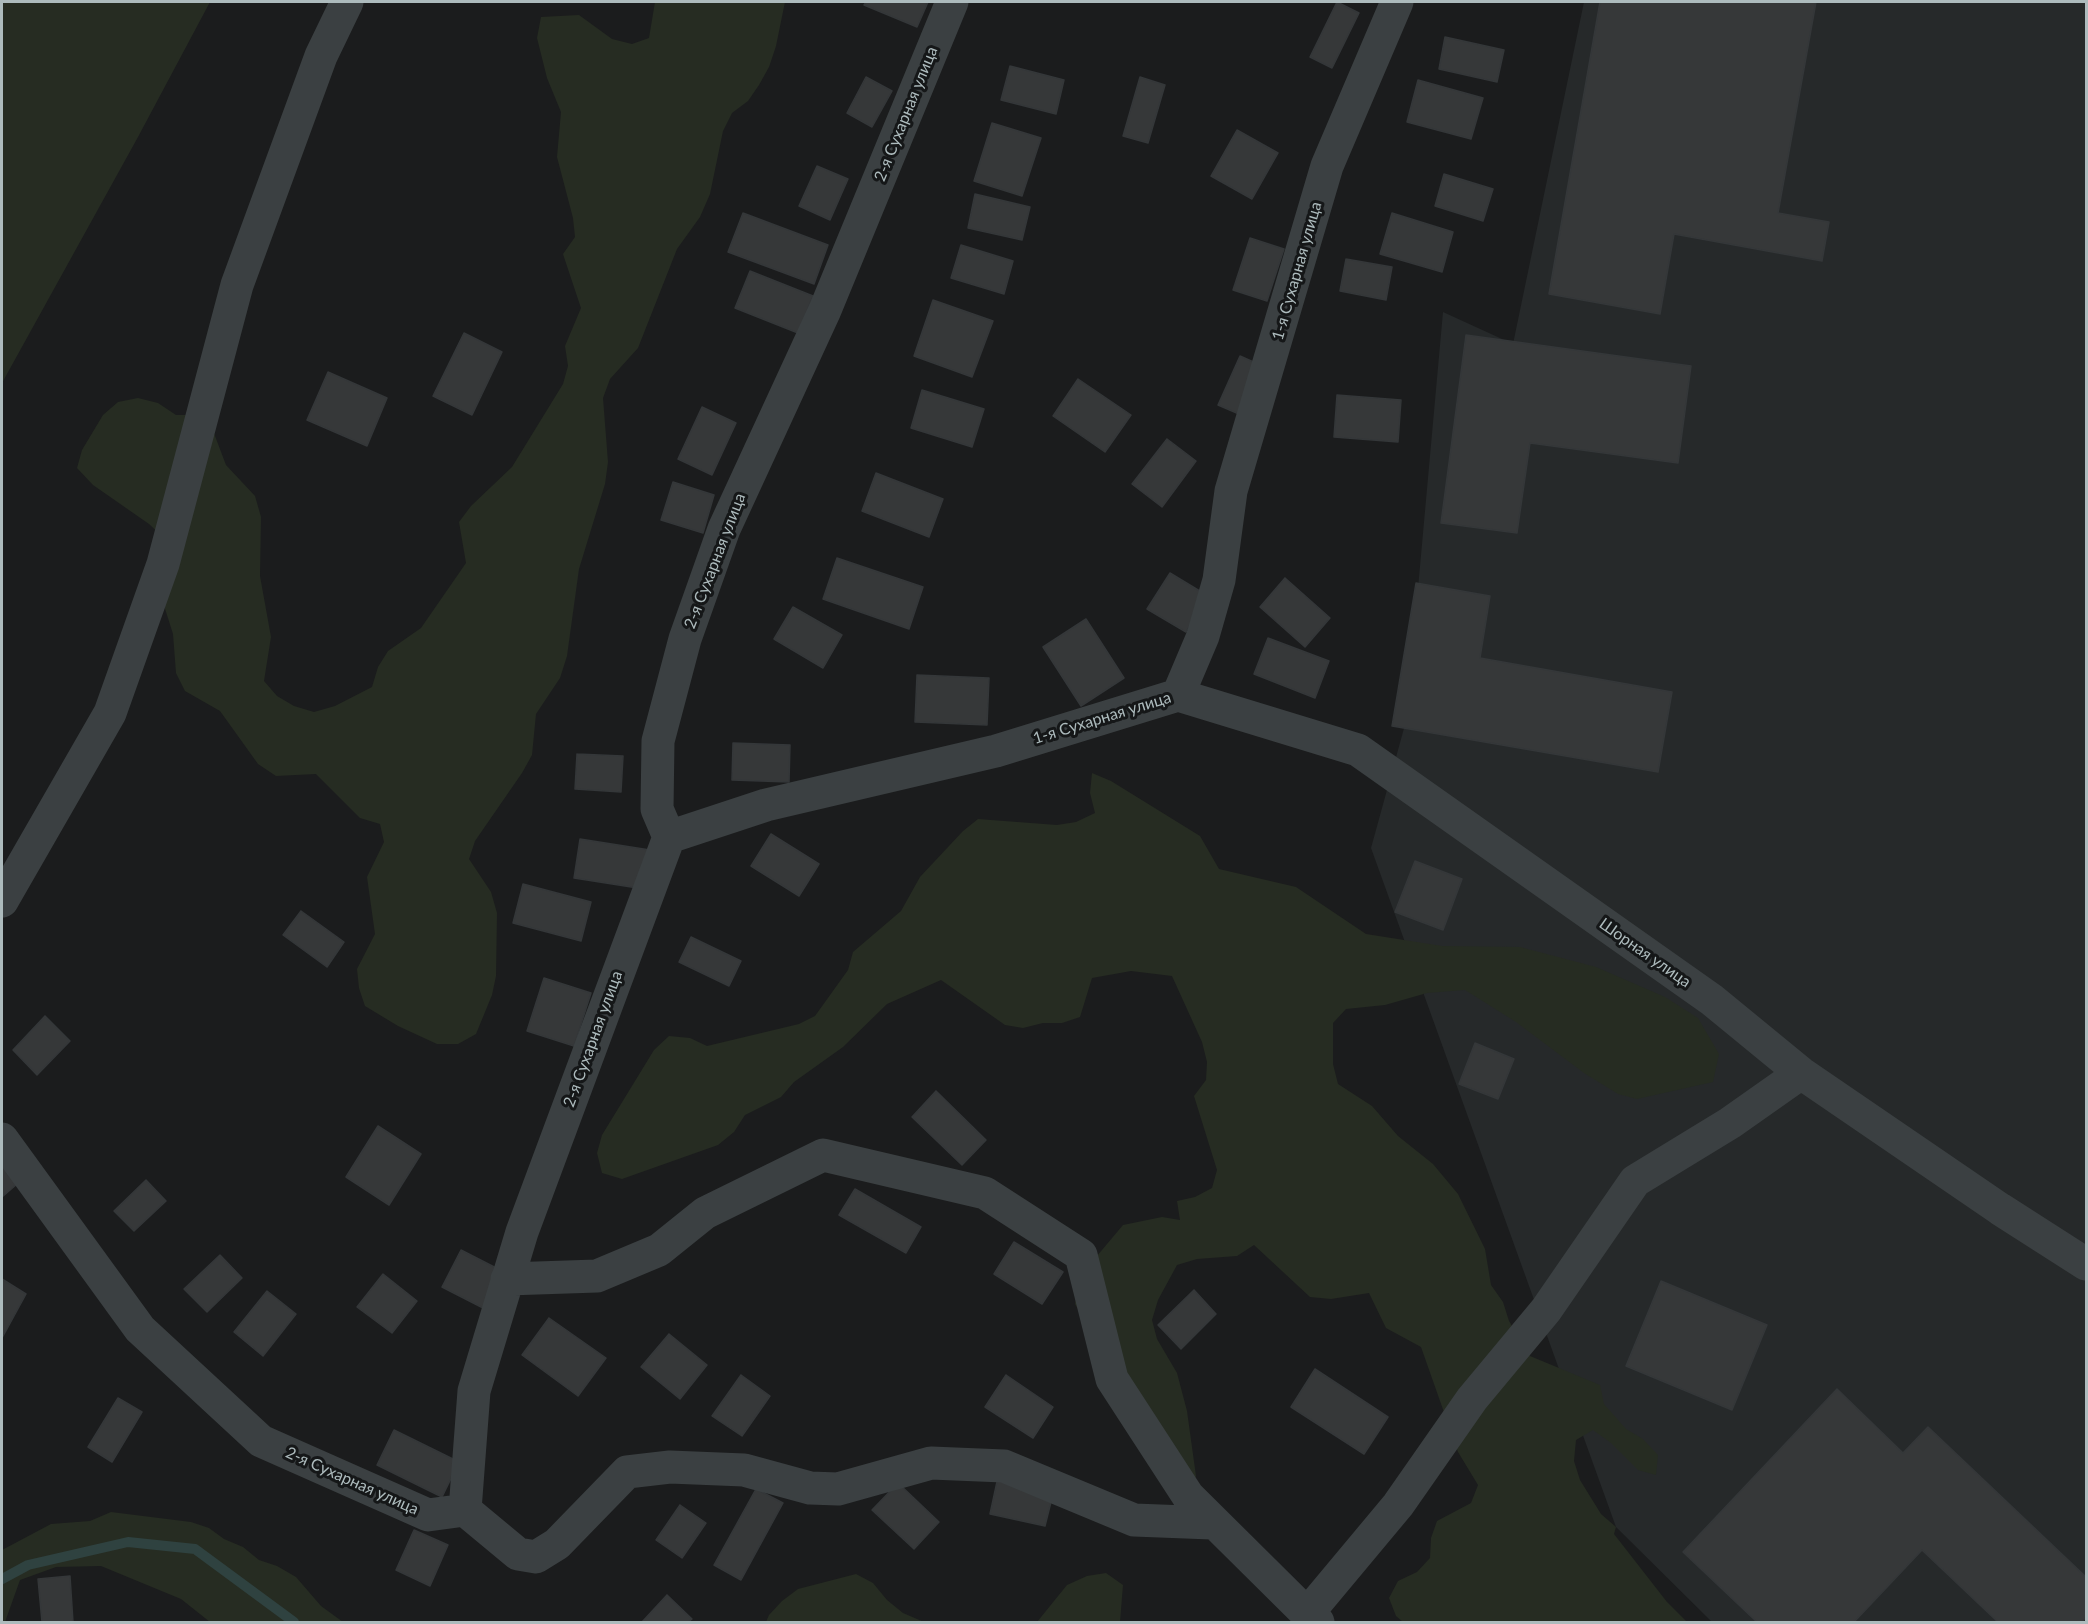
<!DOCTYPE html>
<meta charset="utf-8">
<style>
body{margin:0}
#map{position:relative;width:2088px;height:1624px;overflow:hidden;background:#1b1c1d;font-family:Lato,sans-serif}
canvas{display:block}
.frame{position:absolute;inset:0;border:3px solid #adbbbd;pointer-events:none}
</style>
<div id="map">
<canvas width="2088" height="1624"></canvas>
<div class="frame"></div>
</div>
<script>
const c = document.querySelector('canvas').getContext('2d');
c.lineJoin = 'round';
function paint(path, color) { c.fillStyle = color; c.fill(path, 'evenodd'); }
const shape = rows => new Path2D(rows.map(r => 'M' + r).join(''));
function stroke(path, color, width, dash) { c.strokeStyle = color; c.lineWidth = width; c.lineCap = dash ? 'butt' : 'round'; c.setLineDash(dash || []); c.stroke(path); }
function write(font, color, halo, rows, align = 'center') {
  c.font = font + ' Lato,sans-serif'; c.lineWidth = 6; c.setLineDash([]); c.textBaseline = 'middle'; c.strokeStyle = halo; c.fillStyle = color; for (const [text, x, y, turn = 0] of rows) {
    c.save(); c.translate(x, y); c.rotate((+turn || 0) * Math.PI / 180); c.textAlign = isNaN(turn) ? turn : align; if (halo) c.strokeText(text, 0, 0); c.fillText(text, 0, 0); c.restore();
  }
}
paint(shape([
 [1584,2,2086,2,2086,1622,1712,1622,1616,1527,1371,848,1406,721,1443,312,1513,344]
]), '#26292a');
paint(shape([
 [2,2,210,2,138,137,2,383],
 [655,2,785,2,776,46,769,67,759,85,748,101,732,113,723,131,710,194,700,217,677,249,638,348,610,379,603,398,608,462,605,484,579,569,567,656,560,678,536,714,532,755,522,773,475,841,469,859,491,892,497,913,496,976,492,995,476,1034,458,1044,437,1044,398,1026,365,1006,359,988,357,969,375,934,367,877,384,842,380,824,360,818,316,774,276,776,258,764,220,711,185,691,176,673,173,634,161,596,165,539,149,524,93,485,77,468,82,450,103,415,118,402,138,398,158,403,176,415,196,415,212,428,226,465,255,496,261,517,260,576,271,637,264,681,277,696,294,706,314,712,335,706,372,687,378,667,388,651,421,628,466,563,459,522,471,506,512,467,563,384,568,366,565,346,581,308,563,254,575,237,573,218,557,157,561,112,547,78,537,38,541,17,579,15,612,39,632,44,649,38],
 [1092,773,1111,781,1200,836,1219,869,1296,887,1366,934,1442,946,1520,947,1596,967,1665,997,1698,1018,1719,1054,1713,1082,1637,1099,1618,1094,1584,1073,1516,1022,1465,990,1427,993,1385,1005,1346,1009,1333,1023,1333,1064,1338,1084,1372,1106,1398,1136,1433,1164,1458,1194,1485,1249,1491,1285,1503,1302,1509,1321,1530,1356,1600,1385,1604,1404,1626,1429,1643,1439,1658,1455,1656,1475,1638,1470,1611,1443,1593,1430,1576,1440,1574,1461,1580,1480,1601,1514,1616,1527,1614,1534,1667,1602,1687,1622,1403,1622,1396,1616,1389,1598,1398,1581,1417,1572,1430,1558,1431,1538,1437,1521,1471,1503,1478,1485,1458,1452,1421,1347,1386,1328,1369,1293,1331,1299,1310,1297,1254,1245,1237,1256,1197,1259,1177,1265,1158,1300,1152,1320,1157,1339,1177,1373,1187,1411,1196,1476,1188,1496,1075,1304,1078,1285,1086,1269,1123,1225,1162,1217,1180,1220,1177,1201,1195,1197,1212,1188,1217,1170,1194,1096,1206,1080,1207,1062,1202,1042,1172,976,1131,971,1092,978,1080,1017,1062,1023,1043,1023,1023,1028,1005,1025,941,980,887,1004,843,1047,794,1082,781,1097,745,1115,734,1132,718,1145,622,1179,602,1173,597,1153,602,1135,654,1050,669,1036,690,1038,707,1046,799,1024,815,1016,848,970,853,952,901,911,920,877,963,831,978,819,1057,825,1076,822,1095,813,1090,793],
 [111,1512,191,1522,209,1528,224,1539,243,1547,259,1560,277,1566,296,1577,321,1606,343,1622,210,1622,181,1599,101,1566,56,1567,20,1580,5,1622,2,1622,2,1550,51,1524,90,1521],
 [1106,1573,1123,1585,1120,1622,1037,1622,1067,1585,1087,1576],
 [856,1574,873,1583,887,1600,903,1613,924,1622,766,1622,769,1615,782,1601,798,1589]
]), '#262c22');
stroke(shape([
 [2,1579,28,1565,128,1542,195,1549,294,1622]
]), '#2f4240', 10);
const building = shape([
 [866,2,928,2,917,27,864,5,866,2],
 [1337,2,1359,13,1332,68,1310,57,1337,2],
 [1600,2,1816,2,1778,213,1829,222,1822,261,1674,234,1660,314,1549,294,1600,2],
 [1445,37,1504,50,1497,82,1439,69,1445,37],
 [1010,66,1064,80,1056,114,1001,100,1010,66],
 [866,77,892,91,872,127,847,113,866,77],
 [1140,77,1165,85,1148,143,1123,136,1140,77],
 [1418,80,1483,98,1471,139,1407,122,1418,80],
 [992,123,1041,138,1022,196,974,181,992,123],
 [1237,130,1278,153,1252,199,1211,176,1237,130],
 [817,166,848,179,830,220,799,206,817,166],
 [1444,174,1493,189,1483,221,1435,206,1444,174],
 [975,194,1030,207,1022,240,968,228,975,194],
 [743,213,828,245,814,284,728,252,743,213],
 [1392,213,1453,232,1442,272,1380,254,1392,213],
 [1250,238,1284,249,1267,301,1233,290,1250,238],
 [961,245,1013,261,1004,294,951,278,961,245],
 [1346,259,1392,267,1386,300,1340,291,1346,259],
 [750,271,813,296,798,333,735,308,750,271],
 [933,300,993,321,972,377,914,356,933,300],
 [464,333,502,352,472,415,433,396,464,333],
 [1466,335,1691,366,1678,463,1530,443,1517,533,1441,523,1466,335],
 [1240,356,1267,368,1246,417,1218,405,1240,356],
 [328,372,387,398,367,446,307,420,328,372],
 [1078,379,1131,415,1105,452,1053,416,1078,379],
 [922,390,984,409,972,447,911,428,922,390],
 [1337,395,1401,400,1398,442,1334,437,1337,395],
 [702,407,736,423,712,475,678,459,702,407],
 [1167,439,1196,461,1162,507,1132,484,1167,439],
 [876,473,943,499,929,537,862,511,876,473],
 [673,482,714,495,703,533,661,520,673,482],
 [837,558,923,587,909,629,823,599,837,558],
 [1170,573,1208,596,1186,632,1147,609,1170,573],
 [1285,578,1330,618,1305,647,1260,607,1285,578],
 [1416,583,1490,596,1480,658,1672,692,1658,772,1392,726,1416,583],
 [793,607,842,635,823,668,774,639,793,607],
 [1086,619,1124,678,1081,706,1043,647,1086,619],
 [1268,638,1329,661,1315,698,1254,674,1268,638],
 [917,675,989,678,987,725,915,722,917,675],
 [733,743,790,745,789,782,732,780,733,743],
 [577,754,623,756,621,792,575,789,577,754],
 [771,834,819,864,799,896,751,866,771,834],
 [580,839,650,850,644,889,574,878,580,839],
 [1415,861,1462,879,1443,930,1395,912,1415,861],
 [523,884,591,902,581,941,513,923,523,884],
 [301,911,344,942,327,967,283,935,301,911],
 [691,937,741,961,729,986,679,962,691,937],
 [544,978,591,993,574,1046,527,1031,544,978],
 [45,1016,70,1041,37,1075,13,1050,45,1016],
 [1475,1043,1514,1059,1498,1099,1459,1084,1475,1043],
 [936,1091,986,1140,962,1165,912,1117,936,1091],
 [378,1126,421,1154,389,1205,346,1177,378,1126],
 [2,1166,17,1184,2,1197,2,1166],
 [146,1180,166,1201,134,1231,114,1211,146,1180],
 [855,1189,921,1227,906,1253,839,1215,855,1189],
 [1014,1242,1063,1272,1042,1304,994,1274,1014,1242],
 [461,1250,504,1272,485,1309,442,1287,461,1250],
 [220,1255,242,1278,207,1312,184,1289,220,1255],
 [383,1274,417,1301,392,1333,357,1307,383,1274],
 [2,1279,26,1294,2,1338,2,1279],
 [1661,1281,1767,1325,1732,1410,1626,1366,1661,1281],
 [1194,1290,1216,1314,1181,1349,1158,1325,1194,1290],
 [267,1291,296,1314,263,1356,234,1332,267,1291],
 [549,1318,606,1358,578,1396,522,1355,549,1318],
 [669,1334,707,1365,680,1399,641,1367,669,1334],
 [1315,1369,1388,1417,1364,1454,1291,1407,1315,1369],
 [741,1375,770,1396,742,1436,712,1416,741,1375],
 [1006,1375,1053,1407,1033,1438,985,1407,1006,1375],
 [1837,1389,1903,1453,1928,1427,2086,1577,2086,1617,2082,1622,1998,1622,1922,1550,1854,1622,1757,1622,1683,1552,1837,1389],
 [118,1398,142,1412,112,1462,88,1447,118,1398],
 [394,1430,459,1462,442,1497,377,1465,394,1430],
 [998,1477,1054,1490,1045,1526,990,1514,998,1477],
 [898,1483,939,1522,914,1549,872,1510,898,1483],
 [756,1489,783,1503,741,1580,714,1565,756,1489],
 [680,1505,706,1523,682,1558,656,1540,680,1505],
 [414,1530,448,1545,430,1586,396,1570,414,1530],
 [70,1576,73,1622,42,1622,38,1579,70,1576],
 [667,1595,692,1619,688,1622,642,1622,667,1595]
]);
paint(building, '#363839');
stroke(building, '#343739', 1.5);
stroke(shape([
 [1178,695,1358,750,1712,1000,1801,1073,2000,1209,2086,1264],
 [669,837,766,805,996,751,1178,695,1203,636,1219,580,1231,491,1327,166,1397,2],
 [2,901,110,713,163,564,237,285,321,56,347,2],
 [2,1139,140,1329,261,1441,428,1515,465,1510,474,1391,522,1232,669,837,657,809,658,741,685,639,724,529,825,310,952,2],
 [507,1279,597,1276,659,1250,705,1213,823,1155,985,1193,1081,1255,1112,1379,1188,1496,1307,1614],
 [465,1510,518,1554,536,1557,557,1544,627,1472,670,1467,744,1470,810,1488,838,1489,931,1463,1004,1466,1134,1520,1212,1523],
 [1318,1622,1307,1614,1398,1505,1472,1399,1546,1310,1635,1181,1730,1123,1801,1073]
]), '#3b4042', 33);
write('16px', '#adbbbd', '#151718', [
 ["2-я Сухарная улица",906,114,-68],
 ["1-я Сухарная улица",1297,271,-74],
 ["2-я Сухарная улица",715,561,-69],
 ["1-я Сухарная улица",1102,718,-17],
 ["Шорная улица",1645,953,35],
 ["2-я Сухарная улица",593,1039,-70],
 ["2-я Сухарная улица",352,1481,24]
]);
</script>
